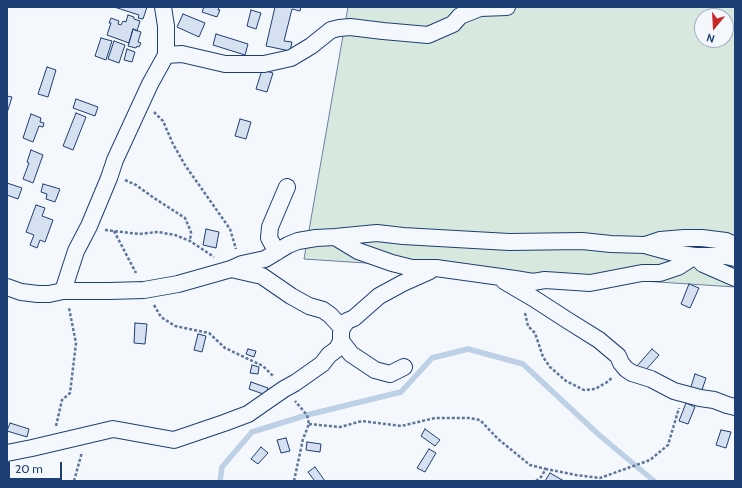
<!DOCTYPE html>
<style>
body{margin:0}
#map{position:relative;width:742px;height:488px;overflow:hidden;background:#f4f7fb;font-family:Cabin,sans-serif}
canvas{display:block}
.frame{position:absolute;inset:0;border:8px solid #1d3f73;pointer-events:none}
.north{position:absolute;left:694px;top:8px;width:40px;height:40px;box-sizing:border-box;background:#f4f7fb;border:1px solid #9eadc5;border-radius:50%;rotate:198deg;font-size:11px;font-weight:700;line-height:16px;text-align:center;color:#1d3f73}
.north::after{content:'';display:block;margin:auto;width:14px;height:18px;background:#c62828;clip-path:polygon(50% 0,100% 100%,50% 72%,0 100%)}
.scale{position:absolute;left:8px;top:462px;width:54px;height:18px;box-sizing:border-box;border:2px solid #1d3f73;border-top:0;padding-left:5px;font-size:12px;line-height:14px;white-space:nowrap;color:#1d3f73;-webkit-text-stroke:3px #f4f7fb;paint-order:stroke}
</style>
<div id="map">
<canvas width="742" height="488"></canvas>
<div class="frame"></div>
<div class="north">N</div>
<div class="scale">20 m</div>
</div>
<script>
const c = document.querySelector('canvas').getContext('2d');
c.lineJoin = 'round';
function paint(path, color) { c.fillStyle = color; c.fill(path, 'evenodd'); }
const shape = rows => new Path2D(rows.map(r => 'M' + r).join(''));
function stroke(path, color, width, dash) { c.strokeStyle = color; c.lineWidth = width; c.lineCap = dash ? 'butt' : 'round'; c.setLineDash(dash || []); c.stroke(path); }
const green = shape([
 [348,7,735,7,735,287,304,259,348,7],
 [702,16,726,16,726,40,702,40,702,16]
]);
paint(green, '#d7e8df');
stroke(green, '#687fa3', 1);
stroke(shape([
 [220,481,222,467,252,432,307,415,401,392,432,358,468,349,523,364,598,434,654,481]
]), '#bed0e5', 5.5);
const building = shape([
 [114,7,147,7,143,19,138,18,139,15,114,7],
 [204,7,219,7,218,10,220,10,217,17,202,12,204,7],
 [275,7,301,7,300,11,292,9,284,41,292,42,290,51,266,46,275,7],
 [251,10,261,13,256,29,247,26,251,10],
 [183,14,205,23,199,37,177,27,183,14],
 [128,15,134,17,134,19,140,21,137,31,133,29,129,43,107,35,111,23,109,23,111,18,119,21,118,24,121,25,123,21,126,22,128,15],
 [133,29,141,32,138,42,141,43,139,47,137,46,136,48,128,46,133,29],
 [216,34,248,44,245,55,213,45,216,34],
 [101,38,112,41,106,60,95,56,101,38],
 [114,41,125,45,119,63,108,59,114,41],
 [127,49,135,52,132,62,124,60,127,49],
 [47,67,56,70,48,97,38,94,47,67],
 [262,70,273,73,267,92,256,89,262,70],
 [7,96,12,97,7,113,7,96],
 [76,99,98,107,95,116,73,108,76,99],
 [76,113,86,117,73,150,63,146,76,113],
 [31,114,41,118,40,122,44,123,43,127,39,126,33,142,23,138,31,114],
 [240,119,251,122,246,139,235,136,240,119],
 [31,150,43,155,33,183,23,179,29,163,27,162,31,150],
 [7,183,22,188,18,199,7,195,7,183],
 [43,184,60,189,55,202,46,199,47,194,41,192,43,184],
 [36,205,45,208,42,216,53,220,45,242,40,240,37,248,30,245,34,235,26,232,36,205],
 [206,229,219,232,216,248,203,245,206,229],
 [689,284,699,288,690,308,681,304,689,284],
 [135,323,147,324,145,344,134,343,135,323],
 [198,334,206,336,202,352,194,350,198,334],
 [248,349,256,351,254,357,246,354,248,349],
 [652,349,659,355,644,372,637,366,652,349],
 [252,365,259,367,258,374,250,373,252,365],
 [695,374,706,378,700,396,689,393,695,374],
 [251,382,268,388,266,395,249,389,251,382],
 [686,403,695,407,688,424,679,421,686,403],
 [10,423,29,429,27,437,7,431,10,423],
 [425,429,440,440,435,446,421,436,425,429],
 [721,430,731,432,726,448,716,445,721,430],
 [286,438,290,451,281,453,277,440,286,438],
 [307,442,321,444,320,452,306,450,307,442],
 [261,447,268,453,258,464,251,459,261,447],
 [429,449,436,453,425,472,417,468,429,449],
 [315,467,325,481,312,481,314,480,308,472,315,467],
 [550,473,564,481,545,481,550,473]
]);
paint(building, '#d5e0f0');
stroke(building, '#1d3f73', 1);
const minor = shape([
 [166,55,182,54,225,64,264,64,291,58,311,46,331,30,339,28,350,27,383,31,428,35,453,24,460,16,480,8,507,7],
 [335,237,358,251,392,263,412,268,436,268,515,279,533,282,545,280,590,283,642,273,660,273,678,267,695,256,703,264,735,278],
 [648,246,674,253,695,256,726,256,735,258],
 [277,252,269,238,270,227,287,187],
 [231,269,262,276,291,296,309,306,323,310,330,315,342,328],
 [504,281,533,298,567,320,599,340,618,356,621,363,626,369,632,373,651,379,674,391,700,398,714,400,727,405,735,407],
 [7,287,21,292,38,294,49,294,63,291,109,291,144,290,178,284,231,269,242,264,265,259,288,245,298,241,316,238,335,237,377,233,403,236,509,242,582,241,611,244,645,245,660,240,684,238,702,238,726,241,735,245],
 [63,291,76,251,89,226,109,178,115,160,150,84,166,55,166,26,163,7],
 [404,367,390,374,375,370,351,354,341,341,341,333,342,328,347,321,354,318,379,296,403,283,430,271],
 [7,453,32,448,113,429,174,440,224,423,248,414,284,389,295,383,322,364,329,355,337,349,341,341]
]);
stroke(minor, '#1d3f73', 18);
stroke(shape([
 [154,112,163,121,173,144,185,165,230,229,236,249],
 [125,180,136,185,154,198,185,218,191,232,190,241],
 [105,230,139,234,158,232,175,235,190,241,214,257],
 [114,231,136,273],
 [154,305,161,317,175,326,209,333,225,348,263,366,273,376],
 [525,313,528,326,535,333,543,357,550,367,566,381,584,390,595,389,609,381,612,377],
 [309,424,340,427,362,421,401,426,435,418,469,418,480,420,498,439,530,465,546,469],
 [56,426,62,400,70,393,76,343,69,308],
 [74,481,82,452],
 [294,481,303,439,309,424,307,415,295,401],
 [536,481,541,477,546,469,576,475,600,478,650,460,668,445,679,408]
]), '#5e769c', 2.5, [3, 2]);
stroke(minor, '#f4f7fb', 16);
</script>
